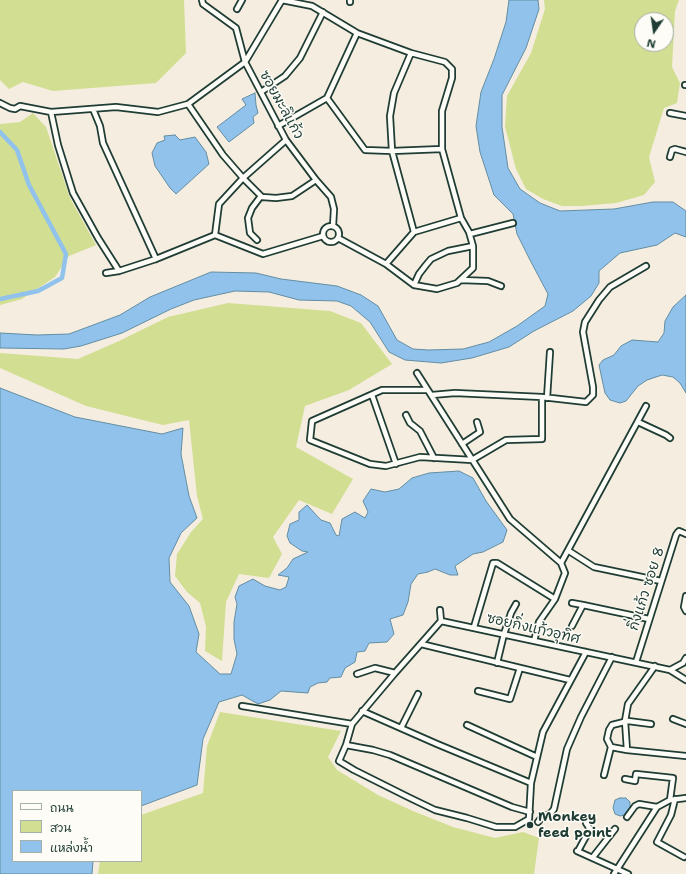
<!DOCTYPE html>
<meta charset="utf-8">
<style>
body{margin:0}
#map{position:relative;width:686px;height:874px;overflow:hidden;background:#f5ede0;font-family:"Shantell Sans","Playpen Sans Thai",sans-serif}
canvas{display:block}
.legend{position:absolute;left:12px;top:790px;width:130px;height:72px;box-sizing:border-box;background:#fdfcf7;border:1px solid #a4b0a9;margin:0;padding:5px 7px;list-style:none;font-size:12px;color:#1f3d34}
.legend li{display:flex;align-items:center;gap:8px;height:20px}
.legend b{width:20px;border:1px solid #a4b0a9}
.north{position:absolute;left:634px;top:12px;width:40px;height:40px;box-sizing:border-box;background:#fdfcf7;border:1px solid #a4b0a9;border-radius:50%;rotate:193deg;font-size:11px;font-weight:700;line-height:16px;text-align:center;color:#1f3d34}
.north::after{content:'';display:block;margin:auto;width:14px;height:18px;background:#1f3d34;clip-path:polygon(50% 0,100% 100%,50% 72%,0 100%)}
</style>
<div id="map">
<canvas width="686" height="874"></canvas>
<ul class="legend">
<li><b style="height:5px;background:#fdfcf7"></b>ถนน</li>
<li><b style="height:11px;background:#d2de91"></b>สวน</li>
<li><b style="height:11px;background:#90c2ec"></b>แหล่งน้ำ</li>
</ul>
<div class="north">N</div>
</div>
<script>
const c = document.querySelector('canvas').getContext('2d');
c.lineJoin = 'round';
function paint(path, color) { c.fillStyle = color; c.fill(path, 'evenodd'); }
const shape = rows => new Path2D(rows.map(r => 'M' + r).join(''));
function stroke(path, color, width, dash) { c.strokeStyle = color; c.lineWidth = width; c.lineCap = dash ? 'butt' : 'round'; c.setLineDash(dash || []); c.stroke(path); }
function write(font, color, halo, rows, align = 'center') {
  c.font = font + ' "Shantell Sans","Playpen Sans Thai",sans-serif'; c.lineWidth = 3; c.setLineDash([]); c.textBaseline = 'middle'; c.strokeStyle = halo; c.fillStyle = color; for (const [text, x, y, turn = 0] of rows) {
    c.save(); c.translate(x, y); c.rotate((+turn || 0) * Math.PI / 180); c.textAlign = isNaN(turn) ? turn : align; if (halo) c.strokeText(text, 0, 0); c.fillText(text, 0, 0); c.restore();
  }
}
paint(shape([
 [0,0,184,0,186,53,156,83,53,91,23,82,9,89,0,80],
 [544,0,679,0,675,11,672,67,680,83,677,103,664,108,649,157,655,182,644,195,616,203,582,206,562,206,543,199,526,189,516,169,505,127,507,96,531,53,545,9],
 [642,20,666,20,666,44,642,44],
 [33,113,46,127,70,198,96,245,69,256,55,277,22,299,0,305,0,124,20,122],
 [228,303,330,311,361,323,392,364,349,390,305,406,296,447,353,479,332,514,299,500,273,537,282,554,269,578,239,574,226,602,222,661,205,651,206,627,200,603,187,592,175,576,177,554,191,532,203,519,197,496,189,420,163,425,86,406,0,368,0,353,78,359,119,341,168,317],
 [220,712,341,731,328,757,337,770,378,795,413,811,453,827,495,838,523,832,539,838,534,874,98,874,100,861,141,861,141,815,203,793,207,746]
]), '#d2de91');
const water = shape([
 [509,0,538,0,539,9,526,48,502,95,502,127,508,168,520,189,540,203,560,211,614,209,653,202,673,202,686,211,686,237,675,233,657,245,620,253,599,271,599,283,591,296,573,311,534,331,509,347,472,358,441,363,405,360,389,352,370,322,351,306,337,301,299,300,269,292,235,291,194,300,171,309,122,333,81,346,64,349,0,348,0,333,37,335,69,334,120,315,150,297,211,272,256,273,281,279,337,286,361,295,378,306,397,340,413,349,429,350,463,349,489,342,517,326,545,306,548,294,530,260,517,234,513,214,494,195,480,152,476,126,481,92,494,59,506,22,509,0],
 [255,93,256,105,258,113,253,117,254,123,229,142,217,127,246,105,242,99,255,93],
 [175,135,180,140,195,137,206,152,209,164,176,194,170,188,155,166,152,153,157,143,165,140,164,136,175,135],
 [686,295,686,393,680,383,673,377,662,375,647,380,638,386,626,401,620,403,610,400,605,393,599,365,603,360,614,355,621,346,632,340,658,342,664,333,665,321,673,307,686,295],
 [0,388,75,417,162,434,183,428,181,454,189,496,197,518,181,533,169,558,170,582,189,606,199,634,196,652,220,674,231,674,237,654,234,639,234,622,237,604,235,597,239,586,253,579,265,586,280,590,286,587,289,577,278,575,287,568,293,559,308,552,302,551,290,543,287,536,290,524,299,520,299,512,307,505,321,520,330,523,336,535,339,536,342,519,355,512,365,518,368,512,363,501,371,489,385,492,399,489,412,478,429,473,459,471,473,478,486,501,507,530,503,542,483,552,473,554,455,566,458,575,450,575,435,569,428,572,418,574,411,584,408,602,403,615,390,619,394,634,387,642,369,643,365,651,357,652,355,662,345,668,341,677,330,678,327,682,318,683,310,687,308,693,281,691,270,700,258,704,242,695,219,702,203,739,197,785,141,806,141,791,13,791,13,861,93,861,92,874,0,874,0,388],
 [620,798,626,798,630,802,630,807,624,815,620,816,615,814,613,808,615,800,620,798]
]);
paint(water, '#90c2ec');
stroke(water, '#638da2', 1);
stroke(shape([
 [0,132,17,150,29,185,66,254,62,278,38,291,0,299]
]), '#90c2ec', 4.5);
const minor = shape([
 [202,0,203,4,236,28,245,62,286,140,316,180,331,197,334,209,333,226],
 [350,2,350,0],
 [237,9,242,0],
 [685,85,686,85],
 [261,92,285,76,300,58,323,12],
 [327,98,365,150,392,151,442,149],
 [0,103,10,108,15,109,20,106,51,112,116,107,158,112,188,104,245,62,282,0,312,6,357,33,411,53,445,62,452,69,452,78,442,111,442,149,461,218,469,232,473,246,473,268,457,283,437,289,414,285,386,264,338,238],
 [188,104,223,155,243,178,262,197,276,198,292,196,316,180],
 [93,109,100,126,103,143,156,259],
 [51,112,58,145,73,193,98,238,119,271],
 [670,113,686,116],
 [278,126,327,98,357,33],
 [670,157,672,150,675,149,686,152],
 '323 234a8 8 0 1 1 16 0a8 8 0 1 1-16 0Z',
 [414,232,461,218],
 [470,234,513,223],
 [215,235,219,204,243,178,286,140],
 [257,240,250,233,248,218,252,208,261,196],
 [386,264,414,232,392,151,390,116,394,93,411,53],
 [106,273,119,271,156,259,215,235,263,254,323,236],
 [461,280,488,281,501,286],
 [414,285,419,274,426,265,431,259,448,251,473,246],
 [417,373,510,519,561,563,565,573,555,599,539,622,534,641],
 [427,390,382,390,312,421,310,440,370,464,386,466,420,457,472,460,506,440,542,439,542,397],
 [372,395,396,464],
 [432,395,455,393,542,397,586,402,593,395,593,387,583,332,585,322,599,300,610,287,646,266],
 [547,398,550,352],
 [406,415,410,423,420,431,434,458],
 [638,422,666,435,670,438],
 [462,444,480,432,477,422],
 [569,551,594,567,661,581],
 [561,563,646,406],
 [686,596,684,607,686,611],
 [583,605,649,619],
 [440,610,441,621],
 [572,626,583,605,572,603],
 [474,627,493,563,497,563,555,599],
 [504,634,511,613,516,604],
 [421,644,570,680],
 [636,662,676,535,678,532,679,531,686,534],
 [497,663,504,634],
 [670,670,683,663,686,658],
 [395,673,352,724,346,745,373,750,390,755,512,807,530,812],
 [357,674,375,668,395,673,441,621,670,670,686,680],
 [478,691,510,699,520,668],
 [242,706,352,724],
 [362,711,437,744,531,783],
 [673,719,686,724],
 [467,725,537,757],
 [401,728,418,694],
 [346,745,339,761,354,770,408,797,435,810,467,818,496,827,515,827,529,819,531,783,543,732,586,652],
 [611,747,627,750,686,756],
 [627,750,625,721,628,704,655,666],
 [604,775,611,747,607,739,609,730,612,725,628,721,651,724],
 [625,779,635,781,636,774,673,778,670,800],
 [675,799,671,815,657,842,684,857],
 [627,817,635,806,639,804,657,807],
 [538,822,542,817,550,814,554,809,567,749,581,717,612,657],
 [577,851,628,874],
 [578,851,590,829,586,823,588,820],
 [593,857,615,829],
 [614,874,657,807,670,800,686,798]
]);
stroke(minor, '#1f3d34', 8);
stroke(minor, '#fdfcf7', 4.5);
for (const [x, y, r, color] of [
 [530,825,4,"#1f3d34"]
]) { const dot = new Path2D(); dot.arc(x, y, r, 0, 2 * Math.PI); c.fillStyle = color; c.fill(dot); stroke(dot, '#fdfcf7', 1.5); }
write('14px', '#1f3d34', '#fdfcf7', [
 ["ซอยมะลิแก้ว",281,105,61],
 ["กิ่งแก้ว ซอย 8",647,589,-72],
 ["ซอยกิ่งแก้วอุทิศ",533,629,13]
]);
write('bold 14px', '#1f3d34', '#fdfcf7', [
 ["Monkey",538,817],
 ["feed point",538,833]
], 'left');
</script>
